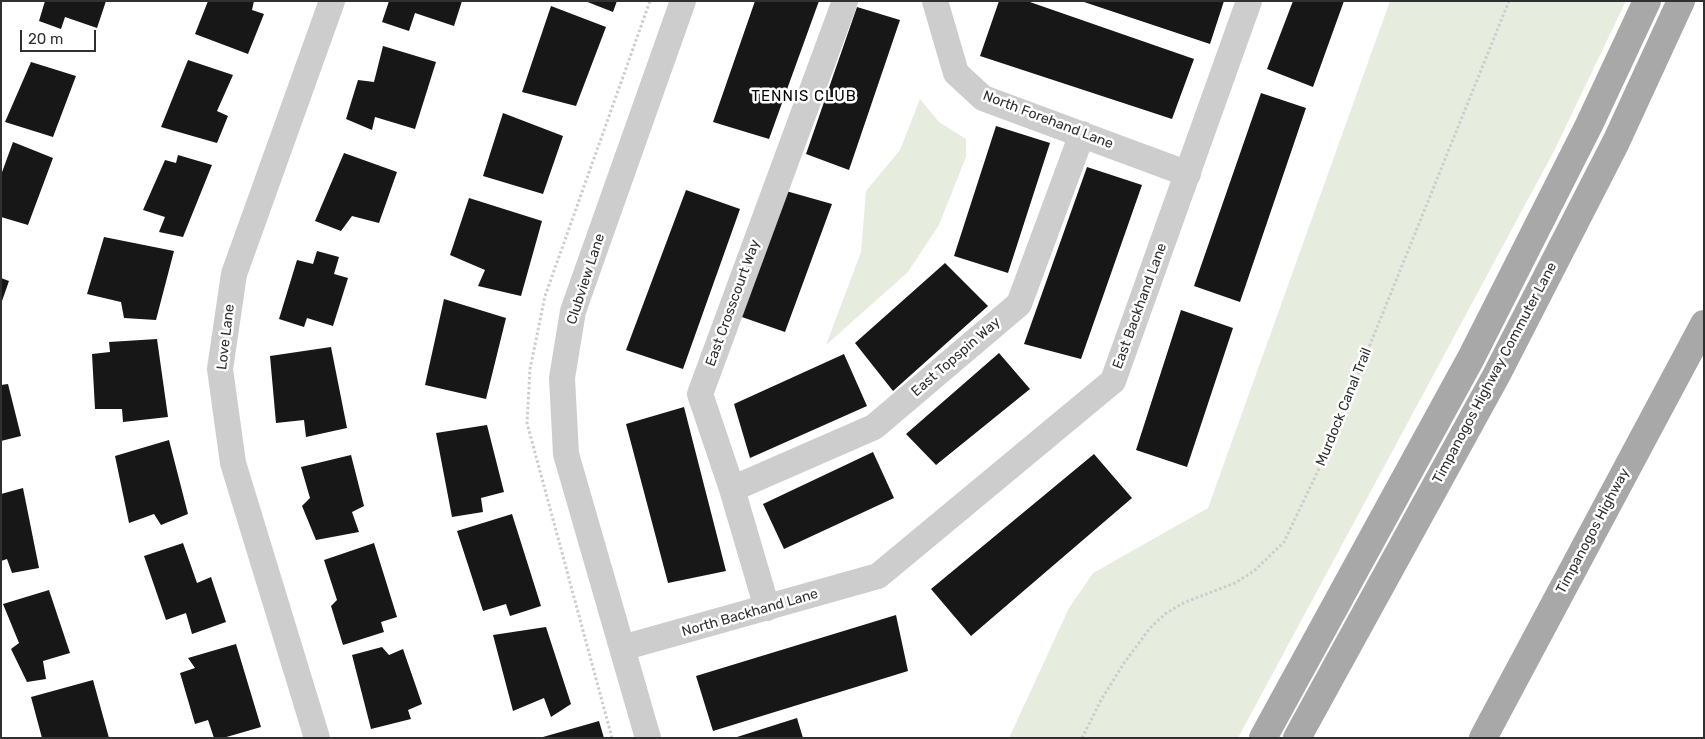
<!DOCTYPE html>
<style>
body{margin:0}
#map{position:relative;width:1705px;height:739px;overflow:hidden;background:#fff;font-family:Rubik,sans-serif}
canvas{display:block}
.frame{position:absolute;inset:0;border:2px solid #303030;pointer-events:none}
.scale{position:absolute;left:20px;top:30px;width:76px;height:22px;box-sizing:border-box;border:2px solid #303030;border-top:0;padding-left:6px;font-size:15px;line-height:18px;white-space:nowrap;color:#303030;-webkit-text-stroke:4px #fff;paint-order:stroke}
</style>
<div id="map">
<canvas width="1705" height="739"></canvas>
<div class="frame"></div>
<div class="scale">20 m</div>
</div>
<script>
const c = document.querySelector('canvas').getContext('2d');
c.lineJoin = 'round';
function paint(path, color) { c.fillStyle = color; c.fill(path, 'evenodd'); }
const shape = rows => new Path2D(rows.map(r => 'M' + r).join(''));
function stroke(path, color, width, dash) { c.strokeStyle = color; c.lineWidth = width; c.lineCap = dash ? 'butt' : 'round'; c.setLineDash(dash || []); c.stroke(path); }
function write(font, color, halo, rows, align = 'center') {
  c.font = font + ' Rubik,sans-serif'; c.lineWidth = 5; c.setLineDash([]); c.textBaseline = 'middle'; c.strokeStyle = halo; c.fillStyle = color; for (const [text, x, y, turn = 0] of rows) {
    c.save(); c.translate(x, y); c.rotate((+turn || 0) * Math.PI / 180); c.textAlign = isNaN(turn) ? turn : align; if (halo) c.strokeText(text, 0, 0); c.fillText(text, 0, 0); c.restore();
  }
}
paint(shape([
 [1390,1,1626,1,1554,151,1238,738,1009,738,1069,608,1093,573,1208,508],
 [920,99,939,122,966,139,966,157,939,225,908,272,826,345,861,252,866,191,900,150]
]), '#e7edde');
paint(shape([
 [45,1,106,1,97,28,65,17,61,29,39,21],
 [208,1,254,1,252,10,264,14,248,54,195,34],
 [389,1,462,1,454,26,415,13,409,31,382,22],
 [585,1,617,1,613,12],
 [755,1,819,1,769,139,713,122],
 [999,1,1027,1,1194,59,1172,119,980,56],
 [1081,1,1224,1,1210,44],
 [1293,1,1344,1,1313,87,1267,69],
 [551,6,606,27,576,106,522,92],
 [857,7,900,20,849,170,806,154],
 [383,46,436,62,415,129,375,117,372,130,346,119,358,80,374,82],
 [188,60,233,75,217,111,228,116,217,143,161,127],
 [31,62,76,76,53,137,5,122],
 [1261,93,1306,108,1240,302,1194,286],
 [503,113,563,136,543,194,483,176],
 [996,126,1050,143,1008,273,954,256],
 [13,142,53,158,28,225,1,217,1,175],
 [344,153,397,172,379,223,352,216,341,231,315,221],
 [178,155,212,165,183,237,159,232,165,217,143,210,165,160,176,163],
 [1087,167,1142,185,1081,359,1024,344],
 [686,190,740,209,683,369,626,350],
 [786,191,832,204,785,332,739,316],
 [469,198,542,221,521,296,478,286,485,270,450,255],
 [104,237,174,251,156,320,124,318,121,302,87,294],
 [317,251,339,257,334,274,348,278,333,326,307,318,304,327,279,319,297,260,313,264],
 [945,263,988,306,893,391,855,343],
 [1,278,9,281,2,301,1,301],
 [444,299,506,318,486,399,425,385],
 [1181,310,1233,328,1187,467,1136,450],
 [157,339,168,417,123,422,122,409,95,409,92,354,110,352,109,342],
 [331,347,347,428,306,437,304,420,276,423,270,356],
 [999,353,1030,389,936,465,906,434],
 [844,354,867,406,750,458,734,404],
 [8,384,21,436,1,441,1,385],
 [684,407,726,571,668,583,626,424],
 [487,425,504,492,481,498,483,512,452,517,436,433],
 [169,440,188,514,161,525,154,514,129,523,115,456],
 [873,452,894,498,784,549,763,504],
 [1094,454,1132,498,971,636,931,589],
 [351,455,364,506,352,512,359,532,316,540,302,506,310,498,301,467],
 [23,488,39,568,12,573,7,559,1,561,1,494],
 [512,514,541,606,510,616,506,604,483,611,457,531],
 [183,543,197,583,211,577,226,622,192,634,186,613,166,620,144,556],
 [374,543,397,617,381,622,384,632,343,645,331,606,337,600,324,560],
 [49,590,70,653,43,661,46,679,27,682,11,649,19,643,3,604],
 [896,615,908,671,713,731,696,676],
 [546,627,571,704,551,717,544,698,513,711,493,635],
 [236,644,261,727,223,738,214,738,208,720,195,724,180,673,195,668,188,658],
 [382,647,389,655,403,649,422,704,408,710,411,719,371,729,352,655],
 [93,680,109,738,42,738,31,697],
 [797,718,803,738,737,738,737,737],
 [599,721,604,738,543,738,543,737]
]), '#171717');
stroke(shape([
 [612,738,527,423,530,369,545,296,650,1],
 [1082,738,1101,700,1124,663,1150,628,1165,614,1183,603,1235,583,1254,571,1284,542,1325,456,1509,1]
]), '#cdcdcd', 3, [2.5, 2.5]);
stroke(shape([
 [935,1,956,73,983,98,1188,174],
 [732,489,874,427,1019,304,1082,134],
 [767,608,732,489,700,394,845,1],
 [622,648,878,576,1113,381,1249,1],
 [317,738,233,463,220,369,234,274,332,1],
 [648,738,566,454,562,378,573,311,683,1]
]), '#cdcdcd', 26);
stroke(shape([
 [1263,738,1471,358,1589,125,1647,1],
 [1297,738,1496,376,1616,142,1681,1],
 [1483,738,1704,324]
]), '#a8a8a8', 28);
write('14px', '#303030', '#fff', [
 ["North Forehand Lane",1048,120,21],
 ["Clubview Lane",586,279,-72],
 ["East Crosscourt Way",733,303,-70],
 ["East Backhand Lane",1140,306,-70],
 ["Love Lane",226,337,-83],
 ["East Topspin Way",956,357,-41],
 ["Timpanogos Highway Commuter Lane",1495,373,-62],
 ["Murdock Canal Trail",1344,407,-68],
 ["Timpanogos Highway",1593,531,-62],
 ["North Backhand Lane",750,613,-16]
]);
c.letterSpacing = '1px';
write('15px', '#000', '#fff', [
 ["TENNIS CLUB",804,97]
]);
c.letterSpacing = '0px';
</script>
